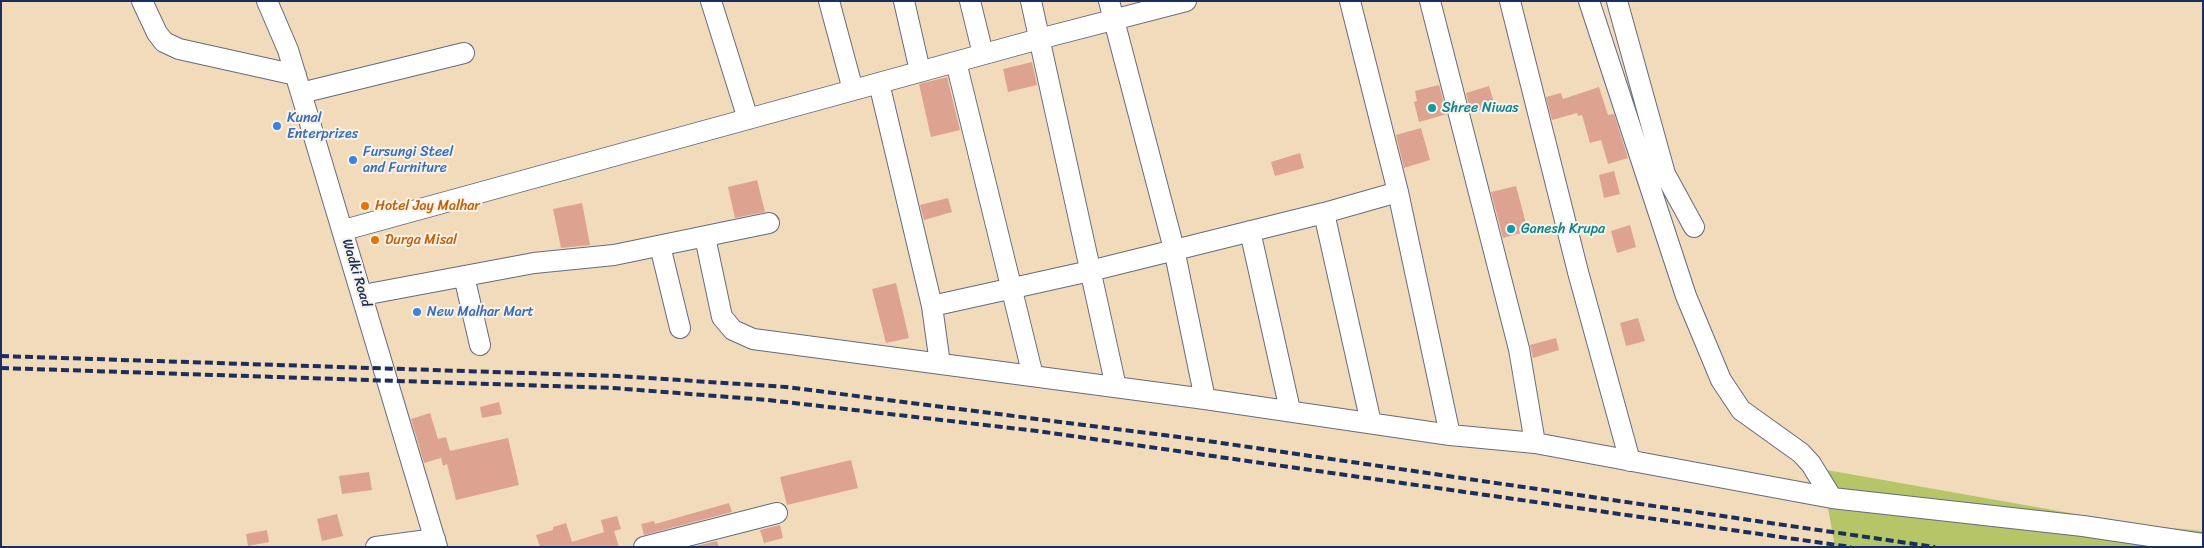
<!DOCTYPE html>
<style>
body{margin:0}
#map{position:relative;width:2204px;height:548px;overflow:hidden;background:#f2dbbb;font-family:Sriracha,sans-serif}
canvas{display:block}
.frame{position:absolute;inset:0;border:2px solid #1b2f5e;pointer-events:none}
</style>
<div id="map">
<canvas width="2204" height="548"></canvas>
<div class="frame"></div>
</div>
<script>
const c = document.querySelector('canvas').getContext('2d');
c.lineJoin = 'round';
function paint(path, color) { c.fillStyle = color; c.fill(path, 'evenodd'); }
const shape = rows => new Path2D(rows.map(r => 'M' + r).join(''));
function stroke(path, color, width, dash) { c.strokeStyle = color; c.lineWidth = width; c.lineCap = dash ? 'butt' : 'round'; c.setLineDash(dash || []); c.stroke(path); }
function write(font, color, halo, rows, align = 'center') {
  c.font = font + ' Sriracha,sans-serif'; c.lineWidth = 4; c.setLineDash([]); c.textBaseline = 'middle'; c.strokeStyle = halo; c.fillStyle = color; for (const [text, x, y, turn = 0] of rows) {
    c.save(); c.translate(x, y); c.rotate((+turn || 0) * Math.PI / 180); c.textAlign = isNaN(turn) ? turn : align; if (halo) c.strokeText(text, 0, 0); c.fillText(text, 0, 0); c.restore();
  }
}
paint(shape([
 [1821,469,2132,524,2203,531,2203,547,1835,547]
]), '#b5c568');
paint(shape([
 [1032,62,1037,85,1008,92,1003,69],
 [947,77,960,130,931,137,919,84],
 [1439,85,1447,114,1419,122,1414,102,1417,101,1415,91],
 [1489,86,1495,106,1471,113,1466,93],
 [1599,87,1608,115,1614,114,1628,158,1608,164,1601,140,1590,143,1582,115,1578,116,1577,113,1552,120,1546,97,1561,93,1563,99],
 [1421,128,1430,160,1404,168,1396,135],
 [1300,153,1304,168,1275,176,1271,162],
 [1614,171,1620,194,1604,198,1599,175],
 [757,180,765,212,735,218,728,187],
 [1516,186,1528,231,1503,238,1491,192],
 [948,198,952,212,924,220,920,205],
 [582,203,590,245,561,248,553,209],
 [1630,225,1636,247,1617,253,1611,231],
 [896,283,909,338,886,343,872,289],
 [1638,318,1645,341,1626,346,1620,323],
 [1556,338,1559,350,1533,358,1530,345],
 [499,402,502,414,482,418,480,407],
 [430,413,438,439,446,437,450,451,508,438,519,485,456,500,447,464,443,466,441,458,424,463,411,419],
 [851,460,858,488,787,505,780,477],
 [369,472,372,490,342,494,339,476],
 [729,503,732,512,644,535,641,524,654,521,655,524],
 [337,514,343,536,322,541,317,519],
 [617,516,621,529,614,531,619,547,540,547,536,535,553,530,553,527,566,523,572,542,604,532,601,520],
 [780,525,783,538,764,543,760,530],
 [267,530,269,542,248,546,246,534],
 [717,541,719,547,693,547]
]), '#dda390');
const minor = shape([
 [142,1,157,33,164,42,179,49,296,75],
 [267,1,288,50,301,93,437,547],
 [711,1,748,119],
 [829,1,853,90],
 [904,1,920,71],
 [970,1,983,54],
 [1031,1,1116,387],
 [1109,1,1174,249,1205,399],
 [1350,1,1398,192,1450,435],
 [1430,1,1519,349,1535,443],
 [1510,1,1578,272,1630,461],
 [1589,1,1686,296,1721,380,1741,410,1801,453,1811,464,1832,498],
 [1617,1,1665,174,1694,227],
 [956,62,1033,376],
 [879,83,932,306,940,364],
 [301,93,464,53],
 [1324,213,1371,423],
 [344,230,1039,39,1186,1],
 [1250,231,1290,410],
 [705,237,722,317,733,330,753,339,1205,399,1450,435,1535,443,1832,498,2083,526,2203,544],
 [660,246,680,328],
 [464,276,480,345],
 [363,295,534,263,614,255,769,223],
 [932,306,1090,271,1324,213,1398,192],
 [376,547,435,539],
 [644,547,777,513]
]);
stroke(minor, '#666b7f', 22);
stroke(minor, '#fff', 20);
stroke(shape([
 [1,356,618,376,786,387,1194,439,1935,547],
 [1,368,613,388,768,400,1037,431,1851,547]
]), '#1b2f5e', 4, [8, 4]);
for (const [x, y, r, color] of [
 [1432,108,5,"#0f9aa8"],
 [277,126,5,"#3f7fe0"],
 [353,160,5,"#3f7fe0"],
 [365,206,5,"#e8710a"],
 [1511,229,5,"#0f9aa8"],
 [375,240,5,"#e8710a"],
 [417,312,5,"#3f7fe0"]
]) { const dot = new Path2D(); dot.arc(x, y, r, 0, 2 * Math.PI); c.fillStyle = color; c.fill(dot); stroke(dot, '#f7f3e8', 2); }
write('14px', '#0d838f', '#f7f3e8', [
 ["Shree Niwas",1442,108],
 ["Ganesh Krupa",1521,229]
], 'left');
write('14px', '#366cbe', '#f7f3e8', [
 ["Kunal",287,118],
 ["Enterprizes",287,134],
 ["Fursungi Steel",363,152],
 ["and Furniture",363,168],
 ["New Malhar Mart",427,312]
], 'left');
write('14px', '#c56008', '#f7f3e8', [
 ["Hotel Jay Malhar",375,206],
 ["Durga Misal",385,240]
], 'left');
write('14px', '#1b2f5e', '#f7f3e8', [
 ["Wadki Road",356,273,73]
]);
</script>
